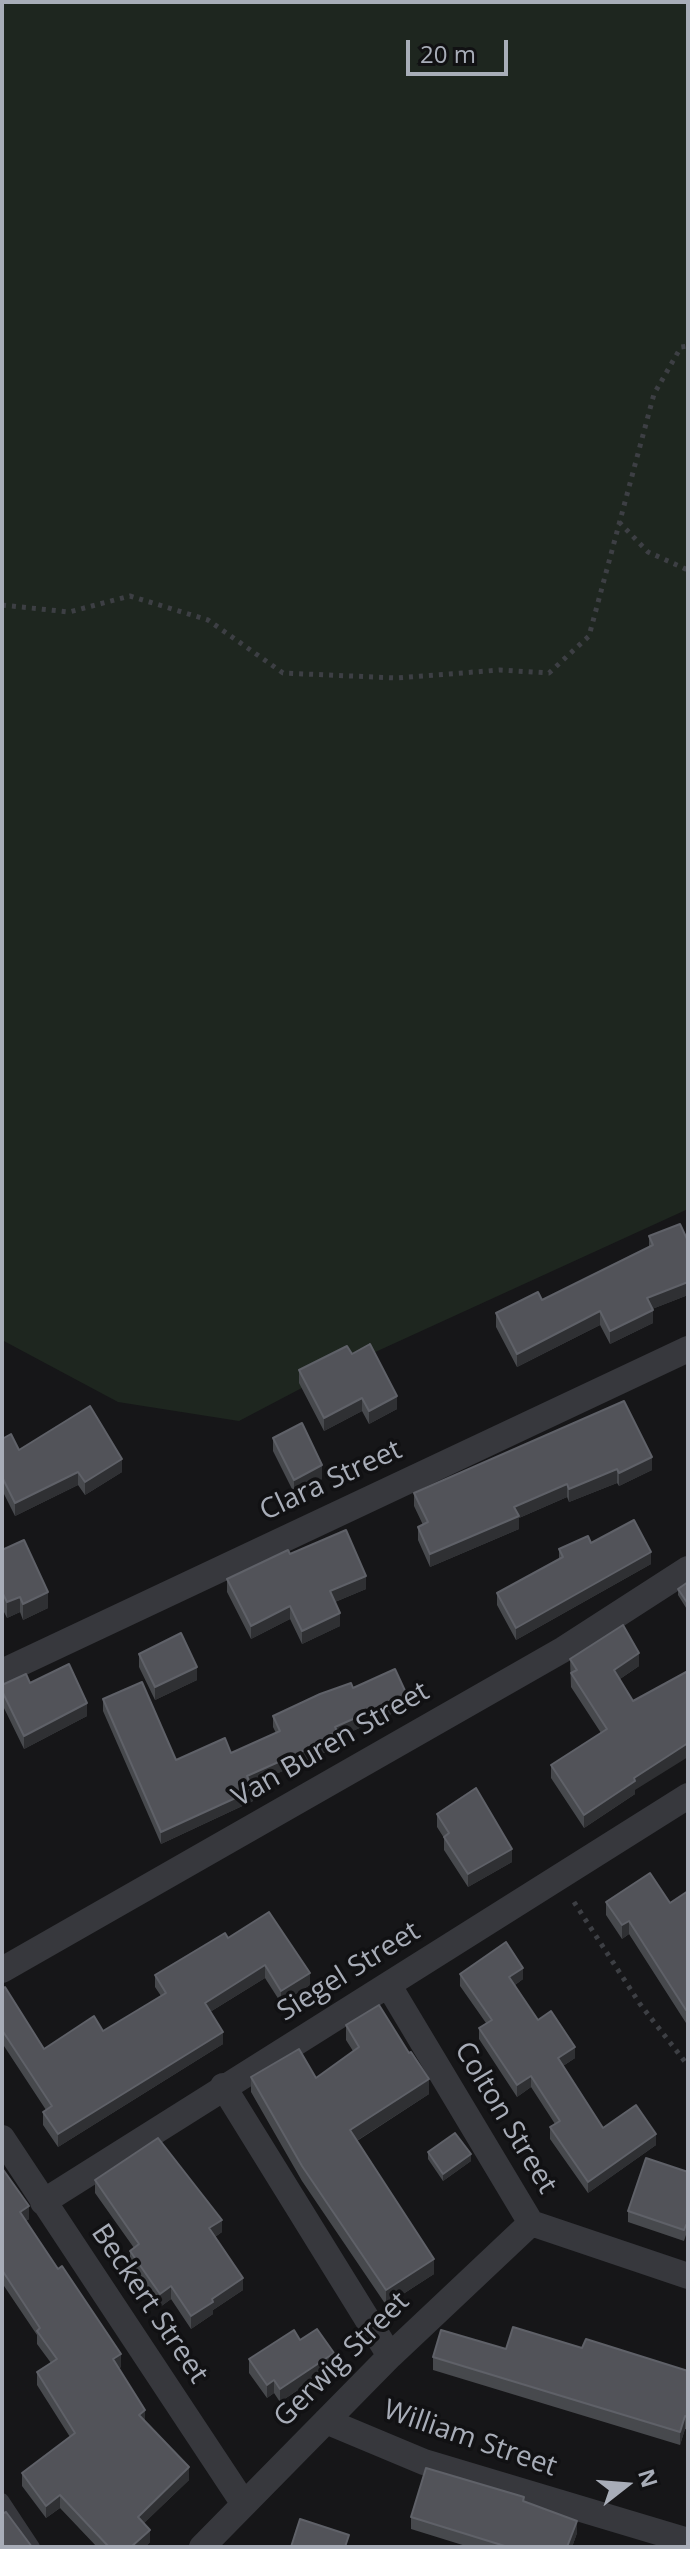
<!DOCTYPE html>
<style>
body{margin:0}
#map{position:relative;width:690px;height:2549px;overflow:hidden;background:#161618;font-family:"Open Sans",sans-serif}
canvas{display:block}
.frame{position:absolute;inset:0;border:4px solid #a8adb8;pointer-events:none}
.north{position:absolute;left:586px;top:2445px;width:80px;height:80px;-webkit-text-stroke:6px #111113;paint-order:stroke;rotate:73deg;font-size:22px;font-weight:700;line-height:32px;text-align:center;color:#a8adb8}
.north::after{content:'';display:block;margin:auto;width:28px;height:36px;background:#a8adb8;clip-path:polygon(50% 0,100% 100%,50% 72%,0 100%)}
.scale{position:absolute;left:406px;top:40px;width:102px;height:36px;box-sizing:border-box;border:4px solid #a8adb8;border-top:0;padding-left:10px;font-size:24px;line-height:28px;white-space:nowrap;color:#a8adb8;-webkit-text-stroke:6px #111113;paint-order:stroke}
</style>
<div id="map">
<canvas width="690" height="2549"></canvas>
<div class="frame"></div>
<div class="north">N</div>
<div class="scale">20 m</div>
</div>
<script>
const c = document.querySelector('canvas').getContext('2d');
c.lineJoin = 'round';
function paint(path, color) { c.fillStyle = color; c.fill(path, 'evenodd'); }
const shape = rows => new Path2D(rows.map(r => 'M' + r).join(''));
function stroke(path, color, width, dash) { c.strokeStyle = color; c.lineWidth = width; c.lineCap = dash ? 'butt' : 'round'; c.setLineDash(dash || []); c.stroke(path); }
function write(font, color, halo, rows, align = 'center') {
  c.font = font + ' "Open Sans",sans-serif'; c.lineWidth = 7; c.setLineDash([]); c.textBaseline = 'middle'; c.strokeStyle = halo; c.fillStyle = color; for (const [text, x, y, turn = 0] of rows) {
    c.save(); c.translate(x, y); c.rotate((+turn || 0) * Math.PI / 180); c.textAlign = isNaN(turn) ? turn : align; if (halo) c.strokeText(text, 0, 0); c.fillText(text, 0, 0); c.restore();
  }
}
paint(shape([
 [2,2,688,2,688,1209,336,1370,239,1421,118,1402,2,1340]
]), '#1e261f');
stroke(shape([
 [619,522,648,552,688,570],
 [2,605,69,612,130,596,208,620,283,673,397,678,500,670,549,673,589,636,654,394,681,347,688,346],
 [574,1902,640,2004,686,2063]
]), '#3d3f44', 5, [4, 6]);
stroke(shape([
 [2,2500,33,2547]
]), '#37383d', 14);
stroke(shape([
 [2,1672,688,1349],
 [2,1970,564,1649,688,1569],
 [389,1986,531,2223,688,2276],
 [223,2086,390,2356],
 [2,2138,244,2504],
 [43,2202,688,1796],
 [326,2421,424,2462,688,2541],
 [202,2547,390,2356,531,2223]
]), '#37383d', 26);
paint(shape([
 [649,1236,688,1295,652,1309,653,1323,610,1344,600,1325,517,1367,496,1327,496,1313,542,1300,649,1247],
 [352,1354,397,1409,369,1424,362,1411,324,1431,299,1383,299,1370],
 [624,1401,652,1470,619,1486,617,1483,569,1502,567,1497,519,1518,519,1529,430,1567,418,1540,418,1527,423,1525,414,1506,414,1493],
 [273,1438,322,1479,294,1493,273,1451],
 [2,1439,19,1450,122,1472,85,1495,78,1485,15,1516,2,1490],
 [591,1543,651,1564,516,1640,497,1605,497,1593,559,1560,559,1549],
 [2,1550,48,1608,23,1620,20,1612,7,1618,2,1608],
 [290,1554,366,1589,335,1602,340,1626,302,1644,290,1619,251,1639,227,1592,227,1579],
 [688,1582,688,1611,678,1595,678,1589],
 [139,1654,197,1680,155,1700,139,1667],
 [570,1659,639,1666,620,1679,635,1794,584,1828,551,1778,551,1765,601,1733,571,1687],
 [2,1685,87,1716,24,1749,2,1704],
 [353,1688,407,1707,339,1737,339,1746,251,1785,253,1801,161,1844,103,1711,103,1699,176,1760,231,1753,276,1733,273,1727,273,1716],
 [437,1814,512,1862,468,1887,444,1850,444,1838,437,1827],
 [688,1891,686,2023,629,1934,622,1939,606,1915,606,1902,670,1903],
 [228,1938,310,1985,281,2003,265,1978,210,2012,223,2044,58,2147,43,2125,43,2112,46,2110,2,2043,2,1989,44,2049,103,2031,161,1996,155,1987,155,1975],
 [460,1974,523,1979,515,1985,538,2020,575,2058,563,2066,603,2128,656,2145,588,2193,550,2139,550,2127,555,2124,531,2087,517,2097,479,2039,479,2028,486,2023,460,1986],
 [346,2025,429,2094,357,2141,434,2274,386,2305,302,2181,251,2092,251,2077,316,2078,353,2051,346,2040],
 [428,2152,471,2161,443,2181,428,2159],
 [2,2168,29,2219,26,2221,121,2367,119,2368,145,2421,189,2480,144,2523,150,2542,145,2547,97,2547,60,2508,46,2518,22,2486,22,2473,70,2437,37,2385,37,2372,51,2363,37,2344,37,2335,2,2283],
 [688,2172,688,2236,686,2235,684,2241,628,2222,628,2211],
 [95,2180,222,2232,215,2237,243,2290,213,2310,213,2314,191,2329,171,2299,160,2307,130,2264,130,2251,134,2248,95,2193],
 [300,2340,334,2366,280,2402,274,2393,267,2398,249,2373,249,2359],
 [582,2348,688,2371,688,2430,685,2429,680,2445,433,2370,433,2357,506,2349],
 [524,2501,577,2533,572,2547,469,2547,411,2529,411,2517]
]), '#47494d');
paint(shape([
 [688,1282,688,1295,647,1311,647,1298],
 [653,1310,653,1323,610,1344,610,1331],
 [600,1311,600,1325,517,1367,517,1354],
 [397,1396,397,1409,369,1424,369,1411],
 [362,1398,362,1411,324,1431,324,1418],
 [652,1457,652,1470,619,1486,619,1473],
 [122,1459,122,1472,85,1495,85,1482],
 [322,1465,322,1479,294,1493,294,1480],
 [617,1469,617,1483,569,1502,569,1489],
 [78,1472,78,1485,15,1516,15,1503],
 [567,1484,567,1497,519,1518,519,1529,430,1567,430,1554,514,1507],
 [651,1552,651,1564,516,1640,516,1628],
 [366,1576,366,1589,330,1604,330,1591],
 [48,1592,48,1608,23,1620,23,1604],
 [20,1597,20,1612,7,1618,7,1602],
 [290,1606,290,1619,251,1639,251,1626],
 [340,1613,340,1626,302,1644,302,1631],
 [639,1653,639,1666,614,1683,614,1670],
 [197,1667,197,1680,155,1700,155,1687],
 [407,1695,407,1707,339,1737,339,1746,247,1787,247,1776,335,1727],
 [87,1703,87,1716,24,1749,24,1736],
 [688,1743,688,1757,635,1790,635,1794,584,1828,584,1815,634,1778],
 [253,1790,253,1801,161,1844,161,1832],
 [512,1849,512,1862,468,1887,468,1874],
 [629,1921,629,1934,622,1939,622,1925],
 [265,1965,265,1978,205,2015,205,2003],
 [523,1968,523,1979,509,1989,509,1977],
 [310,1973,310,1985,281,2003,281,1991],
 [688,2008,688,2021,686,2023,686,2010],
 [223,2032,223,2044,58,2147,58,2134],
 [575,2047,575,2058,558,2069,558,2058],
 [531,2076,531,2087,517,2097,517,2085],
 [429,2079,429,2094,350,2145,350,2130],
 [656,2134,656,2145,588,2193,588,2182],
 [471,2154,471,2161,443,2181,443,2174],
 [29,2206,29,2219,20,2225,20,2212],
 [222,2220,222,2232,209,2241,209,2228],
 [434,2259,434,2274,386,2305,386,2290],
 [243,2278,243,2290,213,2310,213,2314,191,2329,191,2316,212,2299],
 [171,2286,171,2299,160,2307,160,2294],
 [334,2353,334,2366,280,2402,280,2389],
 [121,2354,121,2367,113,2372,113,2359],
 [274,2380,274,2393,267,2398,267,2385],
 [145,2410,145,2423,139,2415],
 [685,2416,685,2429,680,2445,680,2432],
 [189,2467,189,2480,138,2529,138,2517],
 [60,2495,60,2508,46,2518,46,2506],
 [577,2521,577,2533,572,2547,567,2547],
 [150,2530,150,2542,145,2547,131,2547]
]), '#2f3033');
const building = shape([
 [680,1224,687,1239,688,1238,688,1282,647,1298,653,1310,610,1331,600,1311,517,1354,496,1313,538,1292,542,1300,653,1245,649,1236,680,1224],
 [370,1344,397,1396,369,1411,362,1398,324,1418,299,1370,347,1346,352,1354,370,1344],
 [624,1401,652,1457,619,1473,617,1469,569,1489,567,1484,514,1507,519,1516,430,1554,418,1527,428,1522,414,1493,624,1401],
 [90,1406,122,1459,85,1482,78,1472,15,1503,2,1477,2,1439,11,1434,19,1450,90,1406],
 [302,1423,322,1465,294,1480,273,1438,302,1423],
 [634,1520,651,1552,516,1628,497,1593,563,1557,559,1549,588,1536,591,1543,634,1520],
 [346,1530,366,1576,330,1591,340,1613,302,1631,290,1606,251,1626,227,1579,288,1550,290,1554,346,1530],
 [24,1540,48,1592,23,1604,20,1597,7,1602,2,1592,2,1550,24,1540],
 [688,1582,688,1604,678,1589,688,1582],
 [623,1625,639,1653,614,1670,633,1701,688,1671,688,1743,634,1778,635,1781,584,1815,551,1765,607,1729,571,1673,577,1670,570,1659,623,1625],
 [181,1633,197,1667,155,1687,139,1654,181,1633],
 [69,1664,87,1703,24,1736,2,1691,2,1685,26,1674,30,1683,69,1664],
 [395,1669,407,1695,335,1727,339,1735,247,1776,253,1790,161,1832,103,1699,142,1682,176,1760,225,1738,231,1753,280,1731,273,1716,320,1694,351,1683,353,1688,395,1669],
 [476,1788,512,1849,468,1874,444,1837,449,1833,437,1814,476,1788],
 [650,1873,670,1903,688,1891,688,2008,686,2010,629,1921,622,1925,606,1902,650,1873],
 [269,1912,310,1973,281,1991,265,1965,205,2003,223,2032,58,2134,43,2112,52,2106,2,2030,2,1989,5,1987,44,2049,94,2016,103,2031,166,1993,155,1975,225,1933,228,1938,269,1912],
 [506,1942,523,1968,509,1977,538,2020,551,2011,575,2047,558,2058,603,2128,636,2105,656,2134,588,2182,550,2127,560,2121,531,2076,517,2085,479,2028,492,2020,460,1974,506,1942],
 [379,2005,409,2053,411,2052,429,2079,350,2130,434,2259,386,2290,302,2166,251,2077,299,2049,316,2078,359,2047,346,2025,379,2005],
 [455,2133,471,2154,443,2174,428,2152,455,2133],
 [158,2138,222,2220,209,2228,243,2278,212,2299,213,2302,191,2316,171,2286,160,2294,130,2251,139,2244,95,2180,158,2138],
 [646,2158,688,2172,688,2225,686,2225,684,2230,628,2211,646,2158],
 [2,2168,29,2206,20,2212,58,2269,62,2266,121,2354,113,2359,145,2410,139,2415,189,2467,138,2517,150,2530,131,2547,109,2547,60,2495,46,2506,22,2473,75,2433,37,2372,57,2359,37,2331,40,2328,2,2270,2,2168],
 [513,2327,582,2348,586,2339,688,2371,688,2417,685,2416,680,2432,433,2357,441,2330,506,2349,513,2327],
 [317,2329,334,2353,280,2389,274,2380,267,2385,249,2359,294,2330,300,2340,317,2329],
 [426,2468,524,2497,523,2501,577,2521,567,2547,508,2547,411,2517,426,2468],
 [6,2512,32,2547,2,2547,2,2514,6,2512],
 [300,2519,349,2535,345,2547,291,2547,300,2519]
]);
paint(building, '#525359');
stroke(building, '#5f6168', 2);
write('28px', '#a8adb8', '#111113', [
 ["Clara Street",331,1481,-25],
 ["Van Buren Street",331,1745,-30],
 ["Siegel Street",349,1972,-32],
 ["Colton Street",505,2118,59],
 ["Beckert Street",149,2304,56],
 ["Gerwig Street",342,2360,-45],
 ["William Street",470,2439,19]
]);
</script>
